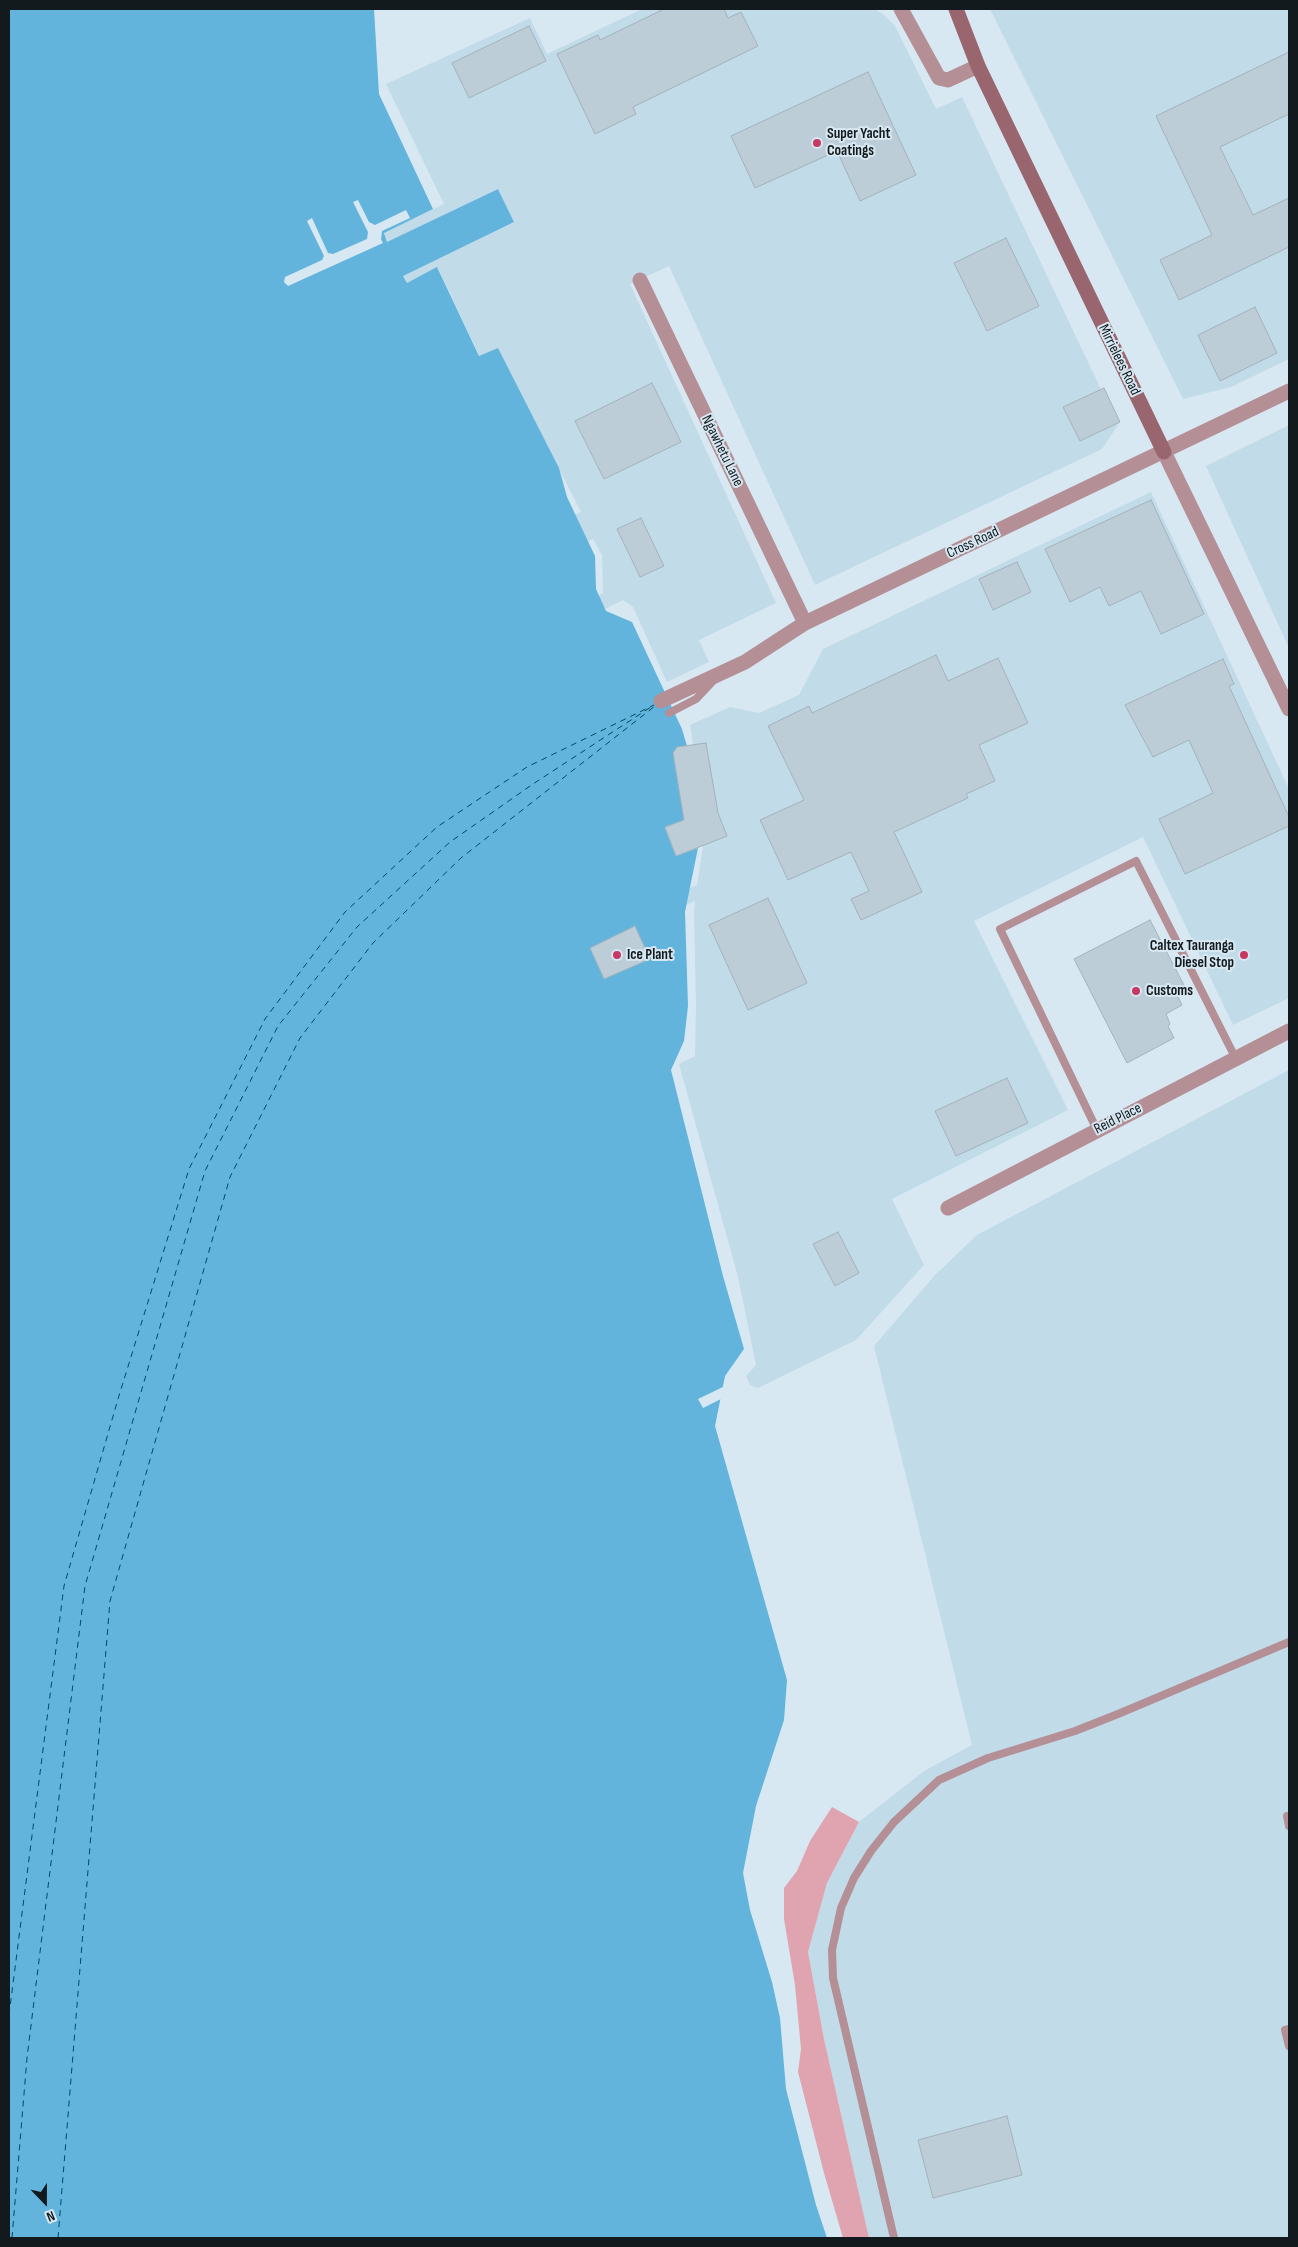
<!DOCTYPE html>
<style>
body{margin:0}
#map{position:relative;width:1298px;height:2247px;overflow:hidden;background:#d7e8f2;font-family:"Sofia Sans Condensed",sans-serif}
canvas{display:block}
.frame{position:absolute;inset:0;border:10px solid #131a1d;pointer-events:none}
.north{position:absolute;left:20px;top:2177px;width:50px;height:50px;-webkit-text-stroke:4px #d7e8f2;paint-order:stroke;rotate:158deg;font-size:14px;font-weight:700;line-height:20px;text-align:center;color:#131a1d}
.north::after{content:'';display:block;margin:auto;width:18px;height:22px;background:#131a1d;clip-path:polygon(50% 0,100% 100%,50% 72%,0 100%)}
</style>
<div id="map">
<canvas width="1298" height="2247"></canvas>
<div class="frame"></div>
<div class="north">N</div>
</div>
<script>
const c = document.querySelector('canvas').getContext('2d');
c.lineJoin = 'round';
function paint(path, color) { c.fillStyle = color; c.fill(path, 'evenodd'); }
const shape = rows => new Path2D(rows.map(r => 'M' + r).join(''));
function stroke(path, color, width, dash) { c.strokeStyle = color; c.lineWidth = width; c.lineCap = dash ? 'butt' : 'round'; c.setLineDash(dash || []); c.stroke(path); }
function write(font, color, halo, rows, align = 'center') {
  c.font = font + ' "Sofia Sans Condensed",sans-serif'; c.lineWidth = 4; c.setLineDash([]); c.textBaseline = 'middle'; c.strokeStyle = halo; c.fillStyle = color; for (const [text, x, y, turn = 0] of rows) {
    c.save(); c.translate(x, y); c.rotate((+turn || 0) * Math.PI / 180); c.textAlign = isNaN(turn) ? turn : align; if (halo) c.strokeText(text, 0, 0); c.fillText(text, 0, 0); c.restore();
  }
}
paint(shape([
 [642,9,875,9,884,15,895,26,936,109,962,97,1118,425,1102,449,815,585,669,266,630,284,776,603,699,640,709,662,667,682,633,607,623,600,583,620,584,623,580,626,585,637,576,641,511,508,516,506,531,536,581,512,498,348,480,357,438,268,407,283,403,275,514,222,498,189,388,242,383,233,444,204,386,84,530,18,547,54],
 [593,539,602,555,603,593,581,604,570,583,556,590,543,563],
 [990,9,1289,9,1289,359,1231,387,1183,399],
 [1289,425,1289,648,1206,466],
 [1151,492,1289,789,1289,998,1233,1025,1143,837,974,921,1068,1110,892,1199,924,1265,856,1340,758,1388,750,1385,746,1376,756,1365,738,1277,679,1064,695,1056,696,1006,694,912,695,901,647,921,631,914,697,885,703,846,676,856,665,827,677,747,693,745,690,725,730,707,759,713,799,695,823,649],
 [1289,1070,1289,2238,869,2238,824,2039,808,1952,827,1883,859,1822,924,1771,972,1745,874,1346,935,1275,977,1235]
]), '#c2dbe9');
paint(shape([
 [832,1807,859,1822,827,1883,808,1952,824,2039,869,2238,843,2238,824,2173,798,2072,801,2049,795,1985,784,1919,784,1888,797,1871,810,1841]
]), '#dfa4af');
paint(shape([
 [9,9,374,9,379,94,433,209,384,233,387,242,498,189,514,222,403,276,407,283,437,267,479,356,498,348,559,468,567,497,595,556,596,589,606,611,632,622,682,729,687,746,700,813,665,828,676,856,698,848,685,912,688,1006,684,1041,671,1070,723,1276,744,1349,725,1376,715,1426,787,1680,784,1720,756,1806,743,1873,750,1910,772,1982,780,2018,786,2089,816,2205,827,2238,9,2238]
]), '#62b4dd');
paint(shape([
 [358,200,369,222,375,225,406,210,410,218,382,231,381,239,383,243,288,286,284,282,285,277,322,260,324,256,307,221,312,218,328,253,333,254,367,239,368,232,353,202],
 [725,1386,723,1398,703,1408,698,1399]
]), '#d7e8f2');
stroke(shape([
 [9,2015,64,1586,118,1399,189,1169,265,1019,345,912,437,827,527,767,654,705],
 [12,2238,27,2058,85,1586,205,1171,278,1026,357,927,450,842,533,784,654,705],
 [58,2238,110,1601,230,1177,300,1038,373,943,461,858,655,706]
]), '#004965', 1, [6, 5]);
const building = shape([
 [664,9,724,9,728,18,741,12,758,46,633,107,636,114,595,134,557,54,598,35,600,40,664,9],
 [529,26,546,61,469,98,452,63,529,26],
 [1289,52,1289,114,1220,147,1253,215,1289,198,1289,247,1179,300,1160,260,1212,235,1156,116,1289,52],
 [868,72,916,175,860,201,837,151,755,188,731,136,868,72],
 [1006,238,1039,306,987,331,954,263,1006,238],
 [1255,307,1277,353,1220,381,1198,335,1255,307],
 [652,383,681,442,604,479,575,421,652,383],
 [1104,388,1120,422,1080,441,1063,407,1104,388],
 [1151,500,1204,614,1161,634,1141,591,1109,606,1100,587,1070,602,1045,549,1151,500],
 [641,518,664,566,640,577,617,529,641,518],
 [1017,562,1031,592,993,610,979,579,1017,562],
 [936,655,948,681,998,658,1028,723,979,745,995,781,966,794,968,798,894,832,922,892,861,920,851,899,869,891,851,852,788,880,760,820,804,800,768,726,809,706,812,713,936,655],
 [1223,659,1234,684,1229,686,1289,817,1289,826,1185,874,1159,819,1213,793,1189,740,1153,757,1125,705,1223,659],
 [706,743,718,813,727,836,676,856,665,827,684,820,673,753,677,747,706,743],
 [768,898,807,983,748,1010,709,925,768,898],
 [1150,920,1186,989,1176,993,1182,1005,1166,1014,1170,1024,1168,1026,1174,1038,1127,1063,1074,959,1150,920],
 [635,926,650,959,604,979,590,948,635,926],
 [1007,1078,1028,1123,956,1156,935,1111,1007,1078],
 [838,1232,859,1273,835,1286,813,1244,838,1232],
 [1007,2116,1022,2175,933,2198,918,2140,1007,2116]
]);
paint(building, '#bccdd7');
stroke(building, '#a2b3bc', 1);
stroke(shape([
 [669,713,696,699,713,681],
 [1097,1130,1000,929,1136,861,1236,1059],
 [1289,1816,1287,1816,1289,1826],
 [1289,2029,1285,2030,1289,2046],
 [894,2238,833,1978,832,1950,841,1908,854,1878,871,1851,894,1822,939,1780,988,1758,1075,1731,1118,1714,1289,1642]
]), '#b48f95', 8);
stroke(shape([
 [901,9,939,78,948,80,978,66],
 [640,280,805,623],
 [1164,452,1289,709],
 [661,701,745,662,805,623,1289,391],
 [948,1208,1289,1031]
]), '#b48f95', 15);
stroke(shape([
 [956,9,978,66,1164,452]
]), '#99656f', 15);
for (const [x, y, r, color] of [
 [817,143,5,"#c73964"],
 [617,955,5,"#c73964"],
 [1244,955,5,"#c73964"],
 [1136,991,5,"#c73964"]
]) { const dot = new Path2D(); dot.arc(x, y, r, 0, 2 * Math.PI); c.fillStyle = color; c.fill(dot); stroke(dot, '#d7e8f2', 2); }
write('bold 15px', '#131a1d', '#d7e8f2', [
 ["Super Yacht",827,134],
 ["Coatings",827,151],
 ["Caltex Tauranga",1234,946,"right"],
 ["Diesel Stop",1234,963,"right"],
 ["Ice Plant",627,955],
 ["Customs",1146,991]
], 'left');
write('15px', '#131a1d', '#d7e8f2', [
 ["Mirrielees Road",1119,360,64],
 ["Ngawhetu Lane",722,451,64],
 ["Cross Road",973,543,-25],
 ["Reid Place",1118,1119,-27]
]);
</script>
